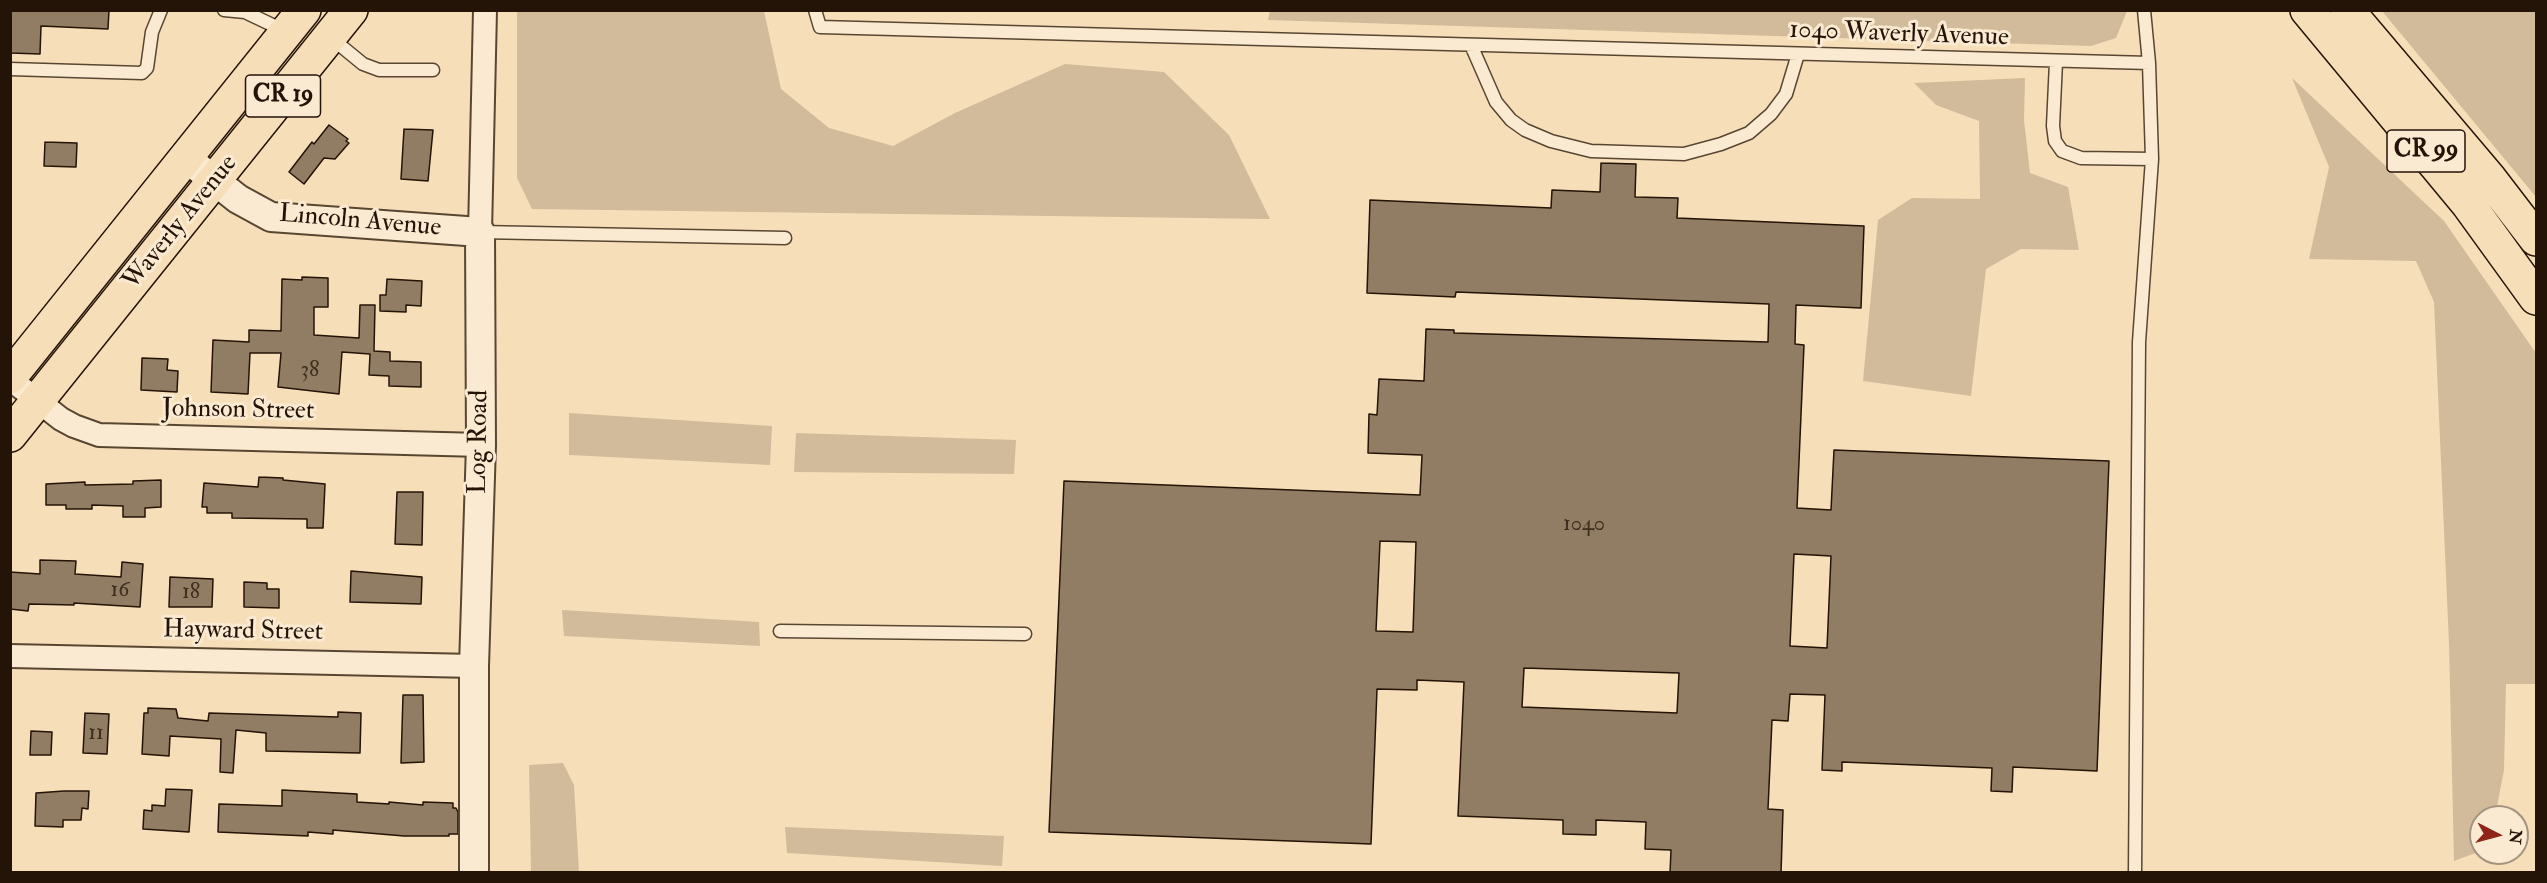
<!DOCTYPE html>
<style>
body{margin:0}
#map{position:relative;width:2547px;height:883px;overflow:hidden;background:#f6deb8;font-family:"IM FELL Double Pica",serif}
canvas{display:block}
.frame{position:absolute;inset:0;border:12px solid #241307;pointer-events:none}
.north{position:absolute;left:2469px;top:805px;width:60px;height:60px;box-sizing:border-box;background:#f9ead1;border:2px solid #a49480;border-radius:50%;rotate:96deg;font-size:16px;font-weight:700;line-height:24px;text-align:center;color:#241307}
.north::after{content:'';display:block;margin:auto;width:21px;height:27px;background:#8f2418;clip-path:polygon(50% 0,100% 100%,50% 72%,0 100%)}
</style>
<div id="map">
<canvas width="2547" height="883"></canvas>
<div class="frame"></div>
<div class="north">N</div>
</div>
<script>
const c = document.querySelector('canvas').getContext('2d');
c.lineJoin = 'round';
function paint(path, color) { c.fillStyle = color; c.fill(path, 'evenodd'); }
const shape = rows => new Path2D(rows.map(r => 'M' + r).join(''));
function stroke(path, color, width, dash) { c.strokeStyle = color; c.lineWidth = width; c.lineCap = dash ? 'butt' : 'round'; c.setLineDash(dash || []); c.stroke(path); }
function write(font, color, halo, rows, align = 'center') {
  c.font = font + ' "IM FELL Double Pica",serif'; c.lineWidth = 6; c.setLineDash([]); c.textBaseline = 'middle'; c.strokeStyle = halo; c.fillStyle = color; for (const [text, x, y, turn = 0] of rows) {
    c.save(); c.translate(x, y); c.rotate((+turn || 0) * Math.PI / 180); c.textAlign = isNaN(turn) ? turn : align; if (halo) c.strokeText(text, 0, 0); c.fillText(text, 0, 0); c.restore();
  }
}
paint(shape([
 [1270,10,2127,10,2127,11,2116,38,2091,46,1268,20],
 [517,11,764,11,781,89,829,128,893,146,955,113,1065,64,1164,72,1229,135,1270,219,532,209,517,178],
 [2382,11,2536,11,2536,197],
 [2025,78,2024,120,2030,173,2068,187,2079,250,2021,249,1986,269,1971,396,1863,381,1878,220,1912,198,1980,199,1979,121,1936,105,1914,83],
 [2292,78,2444,221,2536,353,2536,684,2506,684,2504,770,2495,817,2481,817,2481,851,2454,861,2449,644,2434,302,2416,261,2309,259,2329,167],
 [569,413,772,426,770,465,569,455],
 [796,433,1016,440,1014,474,794,472],
 [562,610,759,622,760,646,564,636],
 [563,763,574,785,579,872,531,872,529,765],
 [785,827,1004,836,1002,866,787,853]
]), '#d2bb9a');
const building = shape([
 [10,10,109,10,108,29,41,26,40,54,10,53,10,10],
 [329,125,348,139,346,141,349,143,335,159,324,158,304,184,289,172,312,142,314,144,329,125],
 [404,129,433,130,428,181,401,179,404,129],
 [45,142,77,143,76,167,44,166,45,142],
 [1601,163,1636,164,1635,197,1678,198,1677,218,1864,226,1861,308,1796,305,1795,344,1804,345,1797,508,1831,510,1834,450,2109,461,2097,771,2013,767,2012,792,1991,791,1992,768,1842,762,1842,771,1822,770,1825,695,1790,694,1788,721,1772,720,1768,809,1783,810,1781,873,1670,873,1671,850,1645,849,1646,822,1596,820,1596,835,1563,834,1563,820,1458,816,1464,682,1417,680,1417,690,1377,689,1371,844,1049,832,1064,481,1420,495,1422,455,1368,453,1369,414,1377,415,1379,379,1424,381,1426,329,1454,330,1454,333,1768,342,1769,304,1456,292,1455,297,1367,293,1370,200,1551,208,1552,190,1600,192,1601,163],
 [1380,541,1416,542,1413,632,1376,631,1380,541],
 [1794,554,1831,556,1827,648,1790,646,1794,554],
 [1524,668,1679,673,1677,713,1522,707,1524,668],
 [302,277,328,278,328,307,314,307,314,335,359,338,360,305,375,305,374,351,390,352,390,361,421,362,421,387,389,386,389,376,369,375,370,354,342,352,339,394,278,387,281,353,250,353,248,394,211,392,213,340,249,342,249,330,281,331,282,279,302,280,302,277],
 [387,279,422,281,421,306,406,305,406,312,380,311,380,295,386,295,387,279],
 [142,358,168,359,167,370,178,371,177,392,141,390,142,358],
 [259,477,283,478,283,480,325,484,323,528,307,528,307,519,232,518,232,513,207,513,207,507,202,507,204,483,258,487,259,477],
 [161,480,161,507,145,508,145,517,123,517,123,506,92,505,92,509,66,509,66,505,46,505,46,484,85,482,85,485,133,484,133,481,161,480],
 [397,492,423,492,422,545,395,544,397,492],
 [40,560,76,561,75,574,121,577,122,562,143,564,140,607,74,603,74,605,29,604,28,611,10,609,10,572,40,574,40,560],
 [351,571,422,577,421,604,350,602,351,571],
 [170,577,213,579,212,607,169,607,170,577],
 [244,582,267,583,267,589,279,589,279,608,244,607,244,582],
 [403,695,423,695,424,762,401,763,403,695],
 [148,708,176,709,178,718,208,721,209,713,338,717,338,712,361,713,360,753,266,751,266,733,236,730,233,773,220,772,221,739,170,736,169,756,142,754,144,713,148,713,148,708],
 [85,713,109,714,107,754,83,753,85,713],
 [31,731,52,732,51,755,30,755,31,731],
 [166,789,192,790,189,832,143,829,144,810,152,811,152,805,165,806,166,789],
 [282,790,357,794,357,802,389,804,389,802,423,805,423,802,453,803,453,808,456,808,458,812,458,834,449,834,449,836,404,836,333,830,333,834,308,832,308,836,218,832,219,804,282,806,282,790],
 [64,791,89,791,88,809,82,808,81,820,63,820,63,827,35,826,36,793,64,791]
]);
paint(building, '#917d63');
stroke(building, '#241307', 1.5);
const service = shape([
 [224,10,245,12,285,31],
 [815,10,820,27,2149,63],
 [330,37,363,64,379,70,433,70],
 [1471,45,1496,102,1511,120,1525,130,1551,141,1591,151,1684,154,1721,144,1749,133,1771,114,1786,94,1798,54],
 [2056,62,2053,126,2055,141,2062,151,2081,158,2152,159],
 [10,69,142,73,147,68,152,32,161,10],
 [480,232,785,238],
 [780,631,1025,634],
 [2135,872,2139,342,2152,159,2149,63,2144,10]
]);
const minor = shape([
 [480,232,485,10],
 [10,379,61,419,74,426,99,435,481,445],
 [10,656,474,666]
]);
const tertiary = shape([
 [186,158,238,199,271,217,480,232,481,445,474,666,474,872]
]);
const primary = shape([
 [2307,10,2468,204,2536,298],
 [2347,10,2490,179,2536,239],
 [10,377,304,10],
 [10,435,351,10]
]);
stroke(service, '#584633', 15);
stroke(minor, '#584633', 26);
stroke(tertiary, '#584633', 32);
stroke(primary, '#241307', 36);
stroke(service, '#f9ead1', 12);
stroke(minor, '#f9ead1', 22);
stroke(tertiary, '#f9ead1', 28);
stroke(primary, '#f6deb8', 33);
write('22px', '#3f2e1e', null, [
 ["38",310,371],
 ["1040",1584,525],
 ["16",120,591],
 ["18",191,593],
 ["11",96,734]
]);
for (const [x, y, w] of [
 [283,96,75],
 [2426,151,78]
]) { const box = new Path2D(); box.roundRect(x - w / 2, y - 21, w, 42, 4.5); c.fillStyle = '#f9ead1'; c.fill(box); stroke(box, '#241307', 1.5); }
write('bold 24px', '#241307', null, [
 ["CR 19",283,96],
 ["CR 99",2426,151]
]);
write('26px', '#241307', '#f9ead1', [
 ["1040 Waverly Avenue",1899,35,2],
 ["Lincoln Avenue",360,222,5],
 ["Waverly Avenue",181,223,-51],
 ["Johnson Street",238,411,1],
 ["Log Road",480,442,-89],
 ["Hayward Street",243,632,1]
]);
</script>
